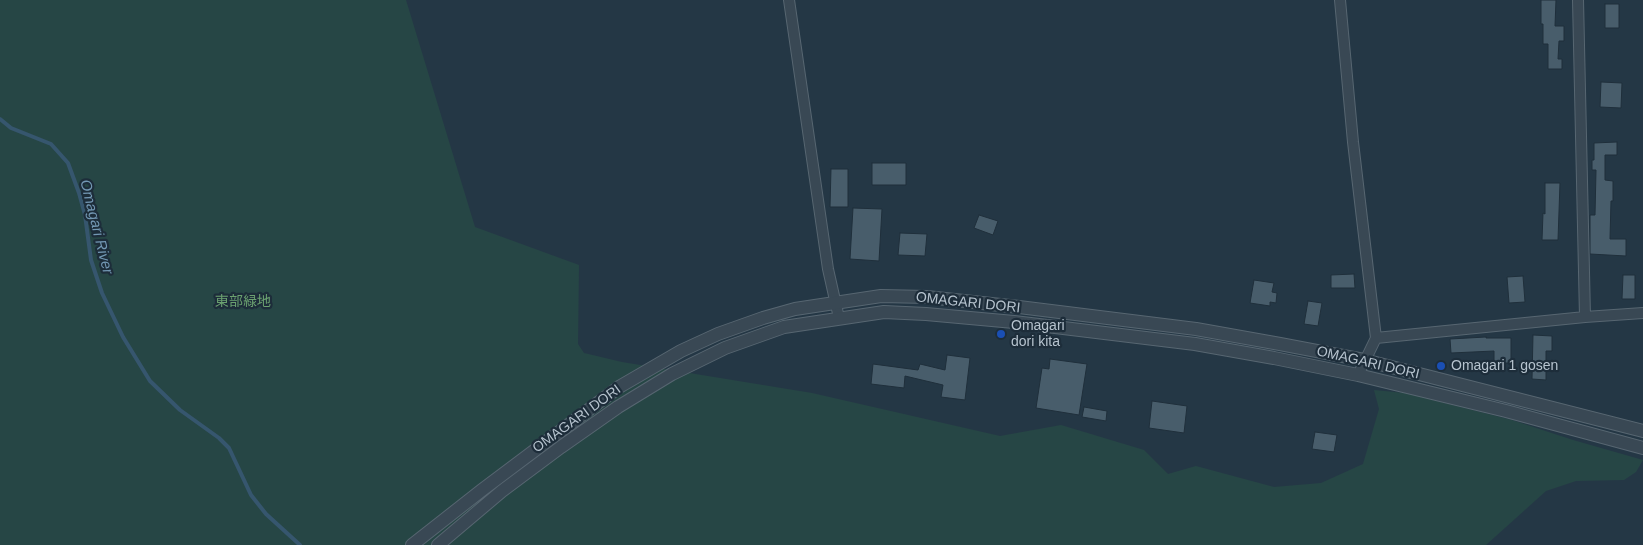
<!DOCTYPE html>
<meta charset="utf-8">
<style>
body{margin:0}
canvas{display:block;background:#243745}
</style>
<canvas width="1643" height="545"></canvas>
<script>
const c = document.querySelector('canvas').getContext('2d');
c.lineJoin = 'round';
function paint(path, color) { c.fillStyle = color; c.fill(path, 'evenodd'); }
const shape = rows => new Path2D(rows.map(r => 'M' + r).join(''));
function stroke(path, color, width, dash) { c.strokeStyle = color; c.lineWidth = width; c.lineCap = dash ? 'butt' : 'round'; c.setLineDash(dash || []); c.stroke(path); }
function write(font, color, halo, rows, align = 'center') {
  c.font = font + ' Arial,"Noto Sans JP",sans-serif'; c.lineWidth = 4.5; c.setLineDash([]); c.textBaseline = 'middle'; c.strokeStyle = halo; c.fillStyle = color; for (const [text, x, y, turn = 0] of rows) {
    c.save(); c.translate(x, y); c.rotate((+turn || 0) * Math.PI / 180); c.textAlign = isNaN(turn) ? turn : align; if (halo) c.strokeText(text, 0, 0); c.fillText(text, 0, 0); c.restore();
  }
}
paint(shape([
 [0,0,406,0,475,227,579,265,578,344,584,353,622,362,812,393,1000,436,1061,425,1144,450,1168,474,1196,466,1274,487,1321,483,1363,464,1379,409,1374,390,1405,393,1512,420,1573,440,1643,460,1636,472,1624,480,1576,481,1546,491,1486,545,0,545]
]), '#264645');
stroke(shape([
 [0,119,11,128,51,144,68,163,79,193,85,215,91,260,102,293,123,337,150,381,180,410,219,438,229,448,251,495,266,514,300,545]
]), '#36566e', 4);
const building = shape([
 [1541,0,1556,0,1555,26,1564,26,1564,41,1559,41,1558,59,1562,59,1562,69,1548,69,1548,44,1543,44,1543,24,1541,24,1541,0],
 [1605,4,1619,4,1619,28,1605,28,1605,4],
 [1601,82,1622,83,1621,108,1600,107,1601,82],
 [1617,142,1617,155,1605,155,1605,180,1613,181,1613,201,1611,201,1610,239,1626,239,1626,256,1590,254,1590,215,1595,215,1596,170,1592,170,1592,160,1594,160,1594,143,1617,142],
 [872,163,906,163,906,185,872,185,872,163],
 [831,169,848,169,848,207,830,207,831,169],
 [1545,183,1560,183,1558,240,1542,240,1543,213,1545,214,1545,183],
 [853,208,882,209,879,261,850,259,853,208],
 [979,215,998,221,993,235,974,228,979,215],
 [900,233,927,234,925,256,898,255,900,233],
 [1354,274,1355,288,1331,288,1331,275,1354,274],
 [1623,275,1635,275,1635,299,1622,299,1623,275],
 [1523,276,1525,302,1509,303,1507,277,1523,276],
 [1254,280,1274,283,1272,292,1277,293,1276,303,1270,302,1270,306,1250,303,1254,280],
 [1308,301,1322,303,1318,326,1304,324,1308,301],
 [1533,335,1552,336,1552,351,1546,351,1546,380,1532,379,1533,335],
 [1486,337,1486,338,1511,338,1511,363,1494,363,1494,351,1451,353,1450,339,1486,337],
 [947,355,970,358,965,400,941,397,943,385,905,376,904,388,871,384,873,364,918,370,920,364,945,370,947,355],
 [1050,359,1087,364,1079,415,1036,408,1042,368,1049,369,1050,359],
 [1152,401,1187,406,1184,433,1149,428,1152,401],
 [1084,407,1107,411,1106,421,1082,417,1084,407],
 [1315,432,1337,435,1334,452,1312,449,1315,432]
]);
paint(building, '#485d6b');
stroke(building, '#1f2f3b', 1);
const minor = shape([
 [789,0,828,269,839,318],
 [1340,0,1353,142,1376,338,1358,375],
 [1578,0,1585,317],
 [1376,338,1585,317,1643,313]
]);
const tertiary = shape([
 [412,545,482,490,619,387,681,351,718,334,763,318,795,309,881,296,927,297,1019,307,1196,329,1280,344,1364,360,1643,431],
 [438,545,502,491,561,447,618,407,672,374,725,348,784,327,884,312,926,314,1014,322,1195,344,1274,358,1358,375,1506,411,1643,448]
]);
stroke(minor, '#576671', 12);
stroke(tertiary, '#576671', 14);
stroke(minor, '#394854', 10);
stroke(tertiary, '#394854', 12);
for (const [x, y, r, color] of [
 [1001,334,5,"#1a4fb4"],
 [1441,366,5,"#1a4fb4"]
]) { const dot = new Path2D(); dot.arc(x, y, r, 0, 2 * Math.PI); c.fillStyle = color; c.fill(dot); stroke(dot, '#1d2d3a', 2); }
write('14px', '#6ba170', '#1d2d3a', [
 ["東部緑地",243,302]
]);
write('14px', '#b6c3ce', '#1d2d3a', [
 ["OMAGARI DORI",968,303,6],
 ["OMAGARI DORI",1368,363,13],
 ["OMAGARI DORI",577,419,-36]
]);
write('14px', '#b6c3ce', '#1d2d3a', [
 ["Omagari",1011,326],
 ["dori kita",1011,342],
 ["Omagari 1 gosen",1451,366]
], 'left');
write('italic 15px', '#7398b4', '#1d2d3a', [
 ["Omagari River",96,227,76]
]);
</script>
